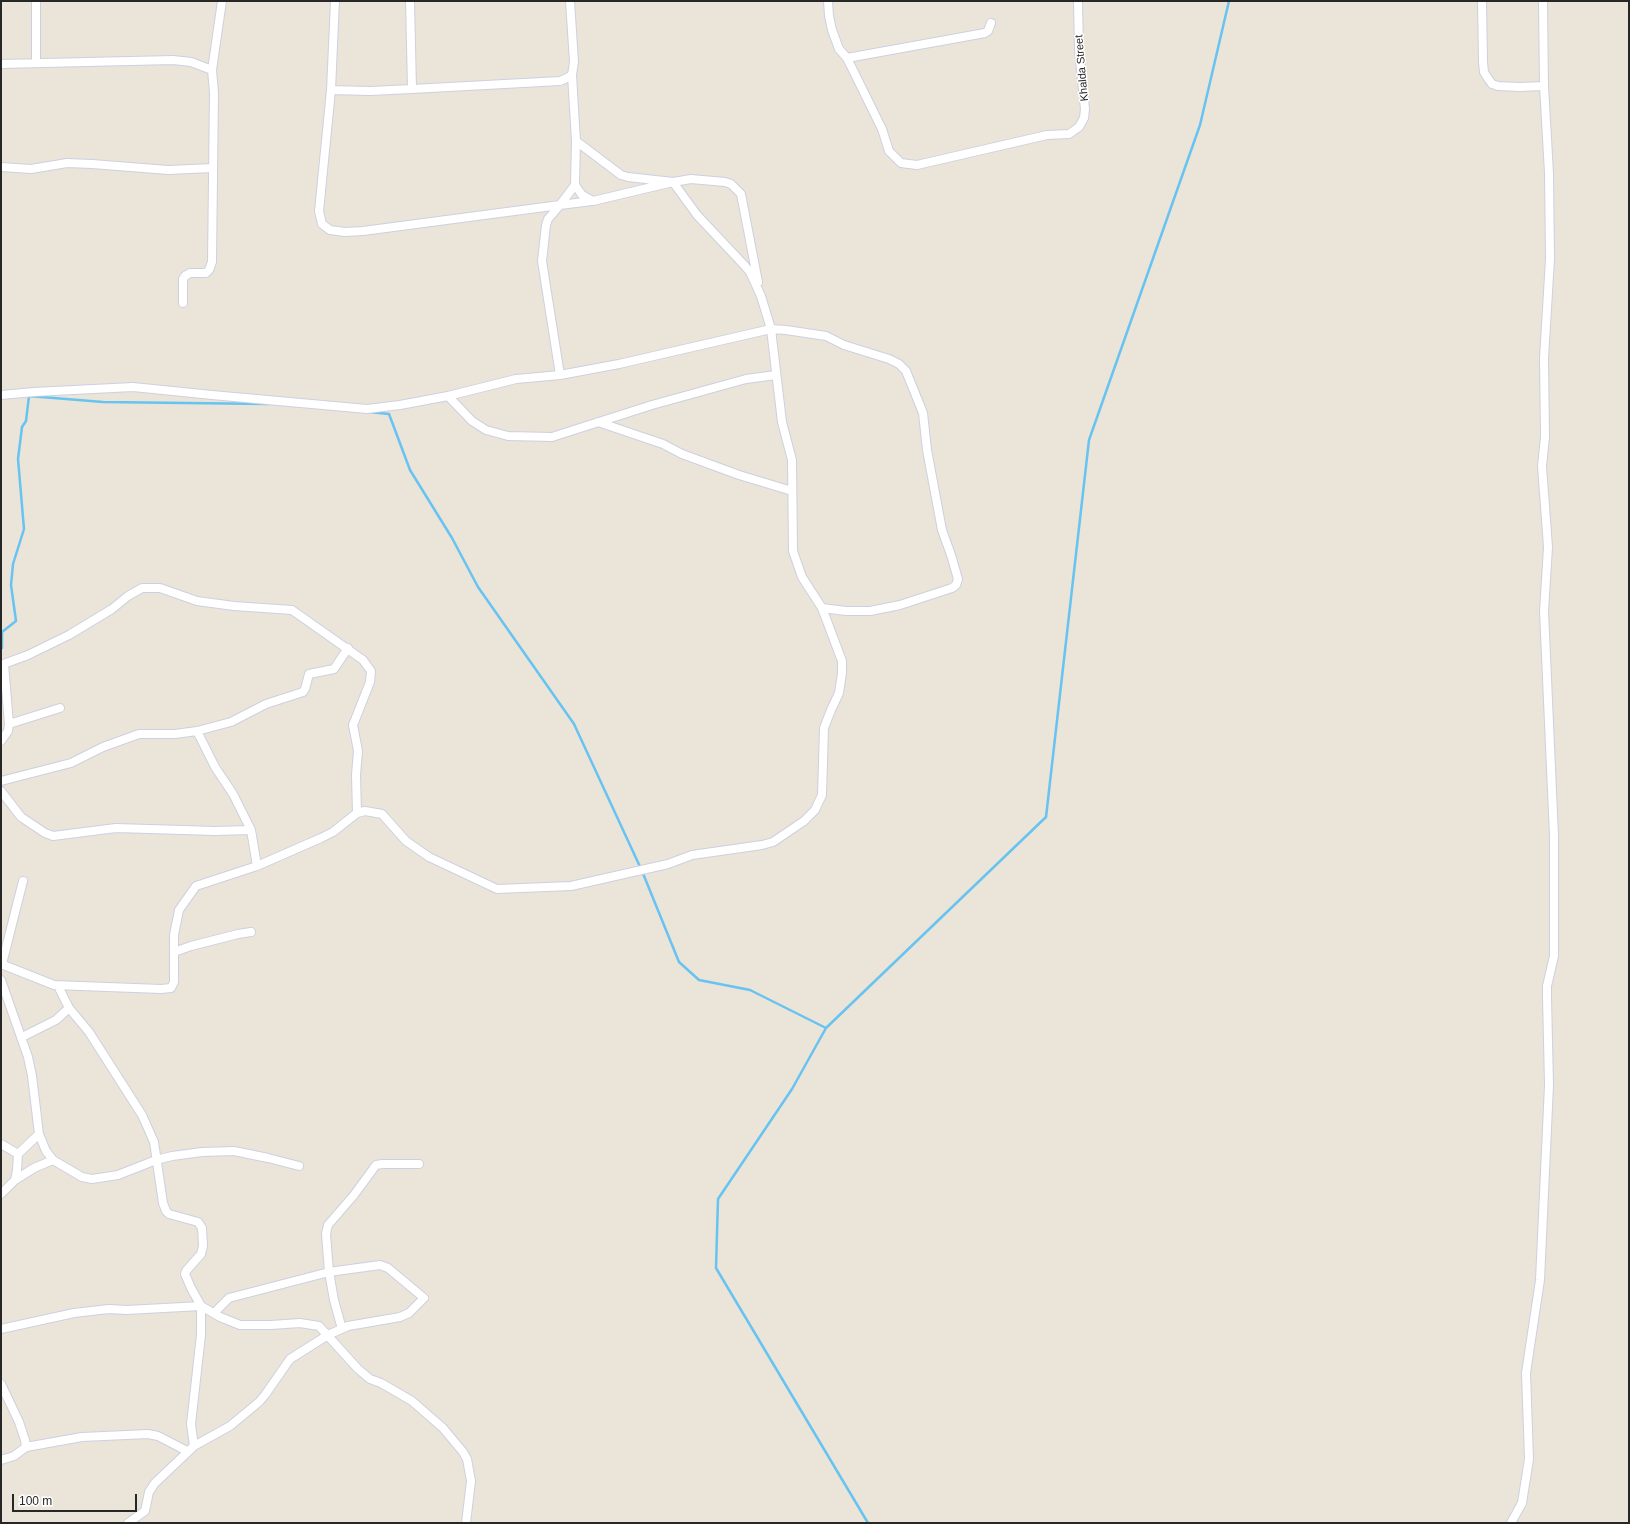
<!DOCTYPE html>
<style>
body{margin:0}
#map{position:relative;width:1630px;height:1524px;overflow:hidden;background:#ebe4d8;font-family:Arial,sans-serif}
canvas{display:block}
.frame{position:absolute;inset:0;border:2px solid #272727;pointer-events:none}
.scale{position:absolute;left:12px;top:1494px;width:125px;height:18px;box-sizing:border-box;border:2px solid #272727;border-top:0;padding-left:5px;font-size:12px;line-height:14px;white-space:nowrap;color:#272727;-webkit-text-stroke:3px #fff;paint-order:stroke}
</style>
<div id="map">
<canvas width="1630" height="1524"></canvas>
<div class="frame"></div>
<div class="scale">100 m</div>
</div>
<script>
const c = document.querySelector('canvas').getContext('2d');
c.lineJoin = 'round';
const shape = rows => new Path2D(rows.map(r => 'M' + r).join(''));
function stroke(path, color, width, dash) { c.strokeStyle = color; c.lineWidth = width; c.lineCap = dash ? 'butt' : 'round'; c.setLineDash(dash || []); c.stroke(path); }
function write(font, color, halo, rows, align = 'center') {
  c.font = font + ' Arial,sans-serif'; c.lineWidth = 3; c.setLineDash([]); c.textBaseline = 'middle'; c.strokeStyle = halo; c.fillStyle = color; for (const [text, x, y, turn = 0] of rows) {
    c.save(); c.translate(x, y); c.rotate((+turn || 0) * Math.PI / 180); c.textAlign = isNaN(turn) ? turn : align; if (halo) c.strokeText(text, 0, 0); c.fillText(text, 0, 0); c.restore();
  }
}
stroke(shape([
 [29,396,103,402,268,404],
 [369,412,389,414,410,470,452,538,478,587,574,724,642,871,679,962,699,980,750,990,826,1028],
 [2,648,2,632,16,621,11,585,13,564,24,529,18,459,22,427,26,421,29,396],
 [868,1523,716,1268,718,1199,792,1089,826,1028,1046,817,1089,440,1200,125,1229,1]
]), '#67c3f1', 2.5);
const street = shape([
 [36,1,36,63],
 [335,1,331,90,319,211,322,224,330,230,345,232,363,231,560,205,575,185,576,141,572,75],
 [410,1,412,89],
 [828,1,829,16,832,30,839,49,847,58,882,129,889,151,901,163,917,165,1047,135,1069,134,1079,127,1084,118,1085,109,1079,50,1078,1],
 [1482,1,1483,62,1484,72,1487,77,1492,84,1498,86,1519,87,1544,86],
 [847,58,985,33,988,31,991,23],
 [1,64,173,60,191,62,212,70],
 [331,90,370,91,412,89,560,81,567,78,572,75,574,62,570,1],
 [1,167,31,169,67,163,92,164,168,170,213,168],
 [575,185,582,195,593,201,673,182,691,179,725,182,731,184,741,194,758,282],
 [183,303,183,279,185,276,190,273,206,273,209,270,212,262,214,93,212,70,222,1],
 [560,375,542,261,546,225,548,219,560,205,592,201],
 [1,395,34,392,133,387,212,395,367,409,400,405,448,396,516,379,560,375,619,364,771,329,786,330,826,336,844,345,889,359,899,364,906,371,923,413,927,450,942,530,951,555,958,579,956,585,952,588,900,605,870,611,846,611,822,608],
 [448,396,472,421,486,430,508,436,552,437,652,405,746,379,776,375],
 [598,422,663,444,682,454,739,475,792,491],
 [1,665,28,655,69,635,112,609,128,596,142,588,160,588,197,601,234,606,292,610,363,660,371,671,370,682,353,725,358,751,356,775,357,813],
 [9,724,60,708],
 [197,731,215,767,233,794,251,830,257,866],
 [1,741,8,731,9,724,4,664],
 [1,781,71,763,103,747,139,734,175,734,197,731,231,722,266,704,303,692,305,689,309,674,334,669,348,648],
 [1,791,21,817,45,833,53,836,116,828,215,831,251,830],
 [174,952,191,946,238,934,251,932],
 [1,964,54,985,161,989,171,988,174,982,174,935,179,910,196,886,257,866,321,838,333,832,357,813,365,811,382,814,406,841,429,857,497,889,571,886,668,864,692,855,762,845,773,842,804,821,815,810,822,795,824,728,831,710,839,693,842,673,842,661,822,608,802,577,793,551,792,460,782,422,771,329,761,296,750,272,745,266,697,215,673,182,628,177,621,175,576,141],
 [2,964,23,881],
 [1,980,28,1057,32,1076,39,1134,46,1151,53,1160,82,1177,92,1179,118,1175,156,1160,172,1156,202,1152,234,1151,268,1158,299,1166],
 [58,986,69,1008,89,1032,142,1115,154,1142,163,1203,166,1211,169,1214,198,1222,202,1228,203,1246,201,1254,186,1271,185,1274,191,1288,201,1306,201,1335,191,1424,194,1446],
 [22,1037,56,1020,69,1008],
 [1,1144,18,1154],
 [15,1180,34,1168,53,1160],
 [1,1194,15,1180,17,1170,18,1154,39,1134],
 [1,1329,74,1313,109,1309,127,1310,201,1306,220,1317,240,1325,271,1325,300,1323,319,1326,358,1369,370,1379,381,1383,412,1401,443,1428,463,1452,467,1459,471,1481,466,1523],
 [342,1329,334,1300,329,1272,326,1234,328,1225,354,1195,376,1165,382,1164,419,1164],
 [1,1384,19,1422,25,1440,26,1447,14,1456,1,1460],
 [26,1447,82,1437,148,1434,158,1436,187,1451],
 [128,1523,145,1511,149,1492,155,1483,194,1446,230,1426,259,1402,265,1395,290,1359,328,1335,348,1326,400,1317,409,1313,424,1298,388,1268,380,1265,329,1272,229,1298,214,1313],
 [1511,1523,1522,1503,1529,1459,1526,1373,1540,1280,1549,1085,1547,997,1547,986,1554,956,1554,836,1544,611,1548,547,1542,466,1545,437,1544,358,1550,259,1549,173,1544,86,1543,1]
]);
stroke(street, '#cdd0e1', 10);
stroke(street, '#fff', 8);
write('11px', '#272727', '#fff', [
 ["Khalda Street",1082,68,-95]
]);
</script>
